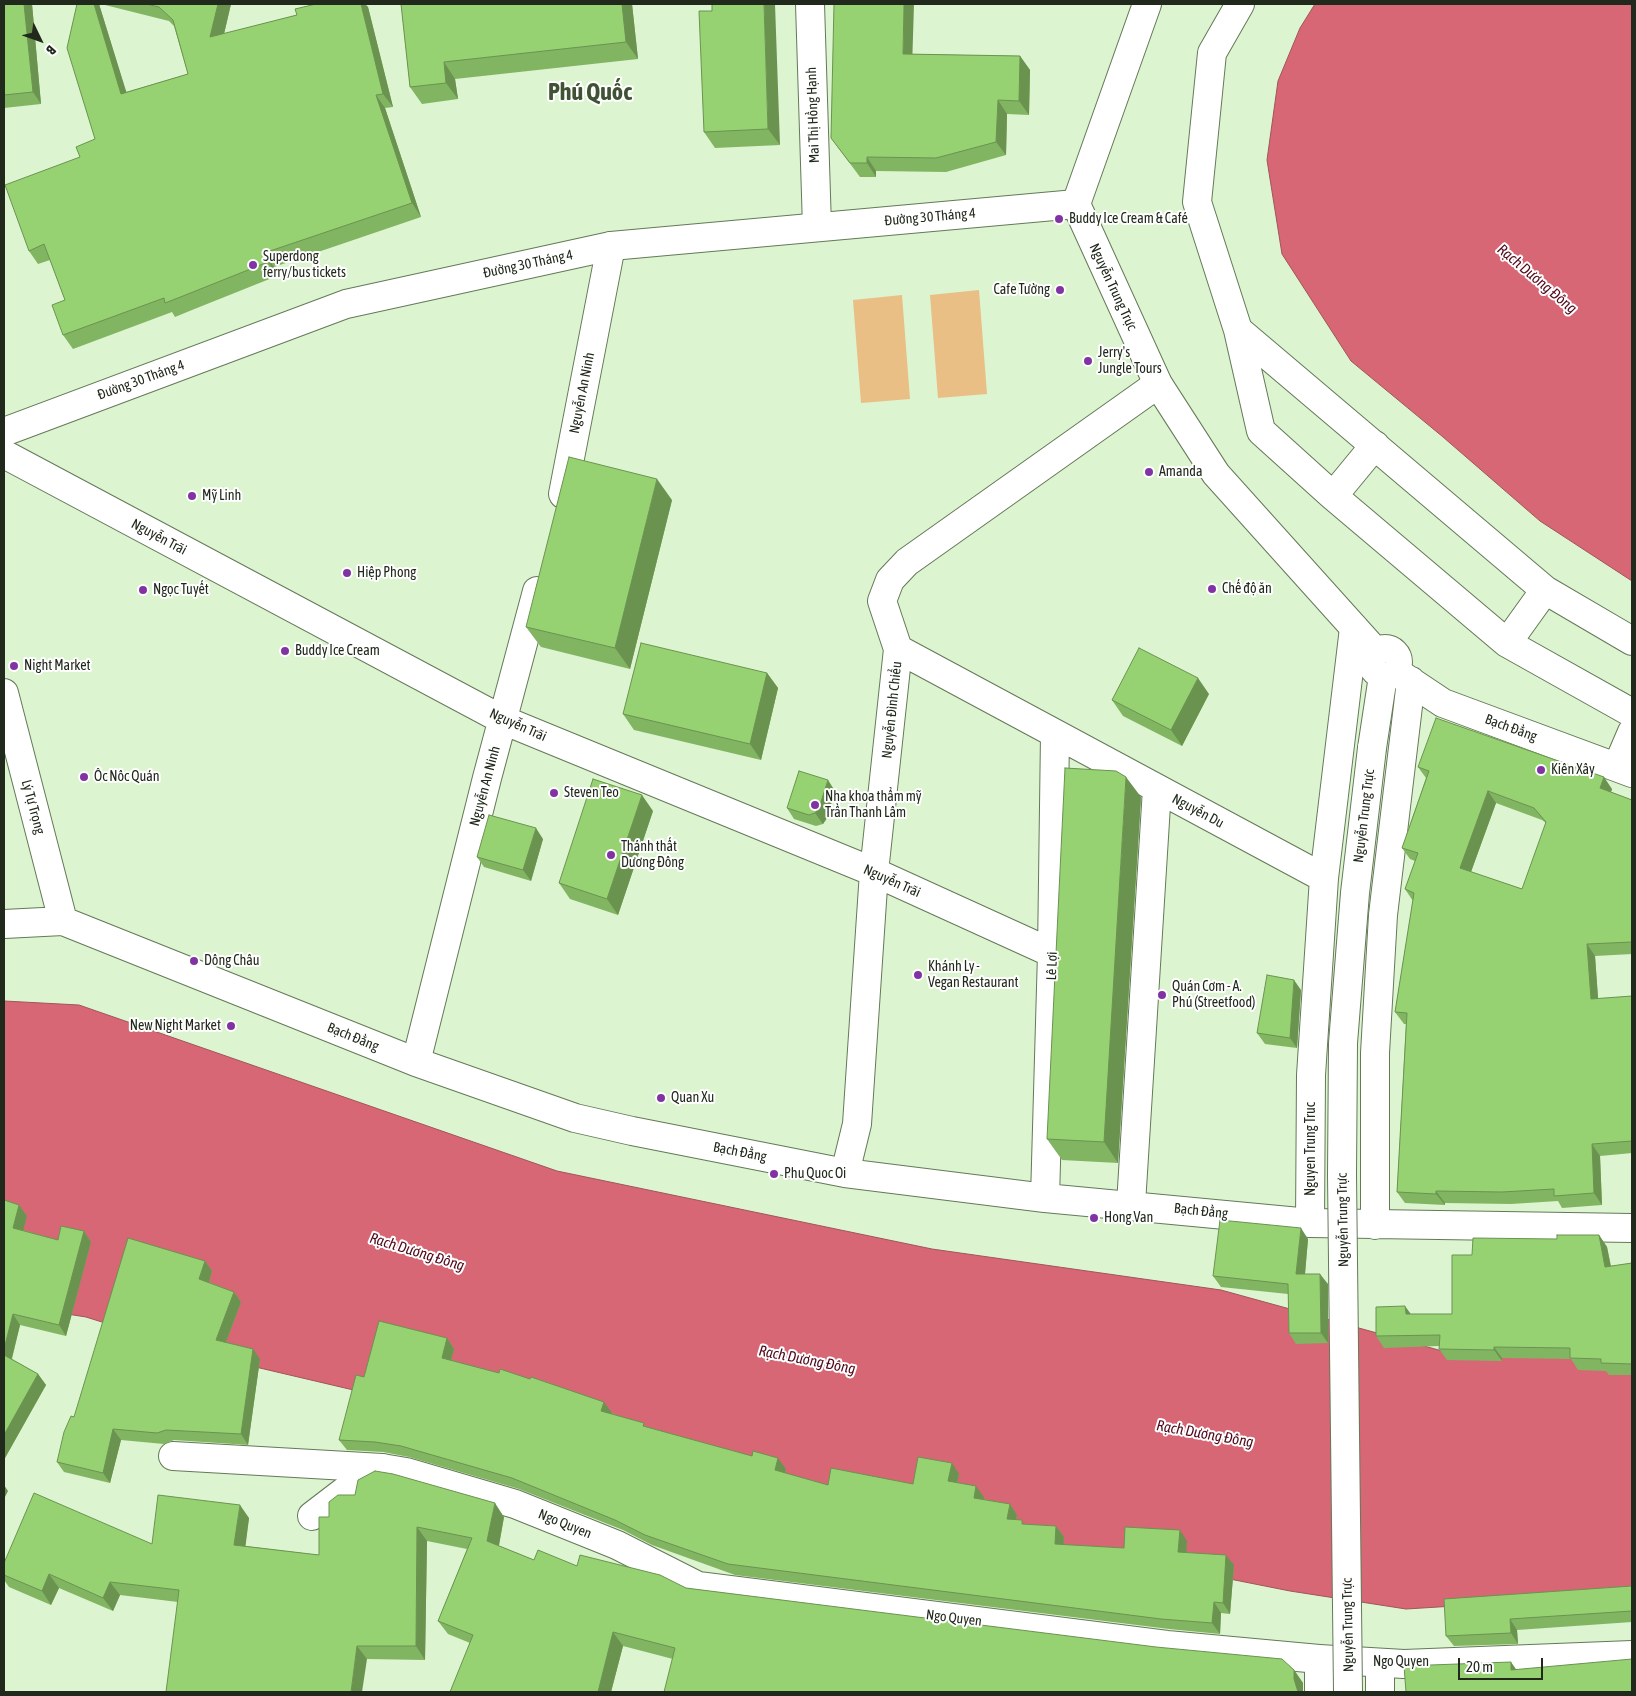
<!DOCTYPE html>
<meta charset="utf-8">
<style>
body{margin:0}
#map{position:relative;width:1636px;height:1696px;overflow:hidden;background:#dcf4cf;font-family:"Asap Condensed",sans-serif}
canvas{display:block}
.frame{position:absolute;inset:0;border:5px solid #20291b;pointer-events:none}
.north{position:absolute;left:15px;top:15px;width:50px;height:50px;-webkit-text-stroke:4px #fff;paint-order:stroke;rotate:132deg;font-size:14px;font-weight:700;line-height:20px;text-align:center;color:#20291b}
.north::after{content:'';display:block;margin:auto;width:18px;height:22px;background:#20291b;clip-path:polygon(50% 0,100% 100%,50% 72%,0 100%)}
.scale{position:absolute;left:1458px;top:1658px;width:85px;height:22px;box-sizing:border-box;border:2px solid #20291b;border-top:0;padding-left:6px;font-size:15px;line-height:18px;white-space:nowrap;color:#20291b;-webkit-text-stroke:4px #fff;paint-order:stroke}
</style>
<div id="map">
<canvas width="1636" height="1696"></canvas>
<div class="frame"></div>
<div class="north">B</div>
<div class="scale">20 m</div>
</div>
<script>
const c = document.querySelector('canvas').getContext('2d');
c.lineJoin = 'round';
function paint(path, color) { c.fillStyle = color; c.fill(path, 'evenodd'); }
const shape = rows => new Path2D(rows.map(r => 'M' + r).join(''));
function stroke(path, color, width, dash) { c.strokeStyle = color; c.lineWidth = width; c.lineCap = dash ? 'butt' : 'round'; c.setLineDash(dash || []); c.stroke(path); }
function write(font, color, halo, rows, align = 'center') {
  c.font = font + ' "Asap Condensed",sans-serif'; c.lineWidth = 4; c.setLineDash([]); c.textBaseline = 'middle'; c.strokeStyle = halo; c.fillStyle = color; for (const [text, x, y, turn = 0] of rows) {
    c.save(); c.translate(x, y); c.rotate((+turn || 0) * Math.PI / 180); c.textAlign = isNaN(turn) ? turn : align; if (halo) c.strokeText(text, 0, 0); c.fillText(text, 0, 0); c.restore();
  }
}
paint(shape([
 [979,290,987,394,938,398,930,295],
 [902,295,910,399,861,403,853,300]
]), '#e9bf86');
const water = shape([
 [1315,4,1632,4,1632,581,1540,521,1443,437,1351,361,1282,254,1267,160,1278,81,1300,28,1315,4],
 [4,1001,79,1005,557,1171,932,1249,1221,1290,1464,1357,1632,1350,1632,1595,1406,1609,1290,1591,762,1486,213,1357,86,1317,4,1304,4,1001]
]);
paint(water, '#d76775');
stroke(water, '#a0545a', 1);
const street = shape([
 [810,4,817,227],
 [1240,4,1212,53,1197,202,1238,330,1545,590,1632,641],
 [1076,204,1147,4],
 [1238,330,1261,431,1333,496,1507,643,1632,713],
 [4,454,503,720,874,872,1052,953],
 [563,494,611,246],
 [1333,496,1375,445],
 [1507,643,1545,590],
 [898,649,1324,878],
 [1398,673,1443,703,1632,773],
 [4,693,63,921],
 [1617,767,1632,732],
 [4,924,63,921,416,1062,575,1118,632,1131,845,1173,1045,1198,1310,1223,1632,1228],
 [416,1062,487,778,537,591],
 [845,1173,857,1124,874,872,898,649,882,601,890,580,907,562,1158,384],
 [1045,1198,1052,953,1055,734],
 [1131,1204,1157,789],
 [1310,1223,1311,1075,1324,878,1354,628],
 [1375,1225,1375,1053,1383,915,1411,681],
 [173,1456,382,1468],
 [1319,1659,1319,1692],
 [1380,1663,1380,1692]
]);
const secondary = shape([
 [1076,204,1158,384,1216,474,1376,652],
 '1372 662a13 13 0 1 1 26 0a13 13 0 1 1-26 0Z',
 [1372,748,1383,676],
 [312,1516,359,1480,382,1468,406,1472,515,1504,617,1545,698,1586,1167,1645,1319,1659,1404,1664,1632,1655]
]);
const primary = shape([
 [4,432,346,304,611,246,1076,204]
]);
stroke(street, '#647958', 30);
stroke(secondary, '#647958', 30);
stroke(primary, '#647958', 30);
stroke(street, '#fff', 28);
stroke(secondary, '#fff', 28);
stroke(primary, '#fff', 28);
const secondaryBridge = shape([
 [1348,1692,1342,1175,1343,1043,1355,893,1372,748]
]);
stroke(secondaryBridge, '#647958', 30, []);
stroke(secondaryBridge, '#fff', 28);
paint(shape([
 [4,4,32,4,41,104,4,108],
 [77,4,99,4,126,92,188,74,174,26,169,21,101,4,231,4,224,34,297,15,316,4,365,4,368,7,393,107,385,108,421,217,274,267,277,276,192,310,175,317,172,312,73,349,63,335,65,300,50,260,38,264,29,251,80,157,95,139],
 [401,4,632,4,638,59,455,79,458,99,422,104,410,87],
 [712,11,780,145,715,148,704,132],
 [913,54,1020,56,1030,70,1029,115,1007,114,1006,155,946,172,876,171,876,177,860,177,831,138],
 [672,500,630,669,541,647,526,627],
 [767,673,778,688,761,760,634,730,623,714],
 [1209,694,1182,746,1123,716,1112,700],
 [1418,767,1612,789,1611,792,1632,800,1632,954,1595,956,1598,999,1632,996,1632,1153,1600,1156,1602,1205,1562,1208,1558,1201,1511,1204,1445,1203,1445,1205,1405,1203,1397,1192,1406,1024,1404,1024,1395,1012,1413,901,1405,889,1415,861,1410,859,1402,848,1426,778],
 [1496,803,1542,820,1546,823,1522,889,1471,872],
 [835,791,827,818,823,824,816,826,794,819,787,808],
 [1141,797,1118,1163,1062,1160,1047,1139],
 [653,811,618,915,570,899,559,883],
 [543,839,531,881,484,867,477,857],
 [1301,990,1297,1048,1265,1044,1257,1033],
 [4,1200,19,1205,27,1216,23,1230,58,1240,84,1231,91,1242,66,1336,20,1325,12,1359,38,1374,46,1385,5,1458,4,1458],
 [1599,1235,1607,1247,1611,1266,1632,1263,1632,1375,1609,1375,1606,1371,1578,1370,1571,1359,1502,1358,1502,1361,1447,1360,1439,1349,1439,1346,1384,1348,1376,1336,1411,1314,1452,1314,1472,1255,1557,1239],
 [1308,1239,1305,1274,1328,1284,1328,1343,1296,1344,1289,1333,1288,1294,1221,1287,1213,1276],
 [205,1261,212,1271,209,1282,234,1292,241,1302,226,1342,260,1359,248,1445,174,1440,164,1444,121,1440,110,1483,64,1472,57,1462,74,1417],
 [447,1338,454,1349,451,1360,612,1413,648,1427,786,1469,785,1473,828,1485,913,1484,959,1474,957,1483,984,1497,983,1499,1010,1504,1017,1515,1016,1520,1025,1525,1056,1526,1064,1537,1063,1545,1124,1548,1187,1541,1186,1552,1234,1565,1230,1614,1221,1613,1220,1634,1169,1629,735,1575,652,1545,623,1530,519,1489,409,1457,383,1452,347,1450,339,1440,364,1377],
 [319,1517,504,1517,499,1546,534,1560,577,1566,686,1588,1294,1670,1303,1683,1303,1692,664,1692,673,1659,623,1646,611,1692,450,1692,470,1643,448,1634,438,1621,467,1549,427,1541,425,1660,367,1659,178,1602,120,1595,113,1611,59,1588,51,1605,9,1587,4,1580,4,1563,152,1544,249,1518,245,1546,319,1555],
 [1632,1586,1632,1622,1517,1630,1518,1644,1454,1646,1446,1636]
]), '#82b562');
paint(shape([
 [24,4,32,4,41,104,33,92],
 [94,4,99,4,131,107,121,94],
 [218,4,231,4,220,51,210,37],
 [361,4,365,4,368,7,393,107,383,94],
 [622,4,632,4,638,59,626,42],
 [764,4,775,4,780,145,768,129],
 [904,4,914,4,912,68,903,54],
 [1020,56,1030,70,1029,115,1019,101],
 [444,62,455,79,458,99,446,83],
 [376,95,385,108,421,217,412,203],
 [998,100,1007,114,1006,155,996,142],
 [867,157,876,171,876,177,867,163],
 [264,253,274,267,277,276,268,262],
 [657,479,672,500,630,669,615,648],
 [767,673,778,688,761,760,750,744],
 [1198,678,1209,694,1182,746,1171,730],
 [1126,777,1141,797,1118,1163,1104,1142],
 [1604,777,1612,789,1608,800,1600,788],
 [828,780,835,791,827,818,823,824,815,813],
 [1488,791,1496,803,1468,880,1460,868],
 [642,795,653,811,618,915,607,899],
 [536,828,543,839,531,881,523,870],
 [1587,944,1595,956,1599,1011,1591,999],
 [1294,980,1301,990,1297,1048,1290,1038],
 [1592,1144,1600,1156,1602,1205,1594,1193],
 [1436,1191,1445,1203,1445,1205,1436,1194],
 [19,1205,27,1216,21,1239,13,1228],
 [1301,1228,1308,1239,1304,1285,1296,1274],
 [84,1231,91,1242,66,1336,59,1325],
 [1599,1235,1607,1247,1613,1278,1605,1267],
 [205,1261,212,1271,207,1289,199,1279],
 [1320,1274,1328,1284,1328,1343,1321,1333],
 [234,1292,241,1302,223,1350,216,1340],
 [1405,1306,1413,1317,1406,1314],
 [13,1314,20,1325,10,1365,4,1356,4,1349],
 [447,1338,454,1349,449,1368,442,1358],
 [1494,1347,1502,1358,1502,1361,1494,1350],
 [253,1349,260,1359,248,1445,241,1434],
 [38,1374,46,1385,5,1458,4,1457,4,1435],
 [604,1402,612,1413,609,1421,601,1411],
 [113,1429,121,1440,110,1483,103,1473],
 [778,1458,786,1469,783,1481,775,1470],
 [952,1463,959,1474,955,1492,948,1481],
 [4,1485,8,1491,4,1499],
 [976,1486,984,1497,982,1508,974,1498],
 [495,1503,504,1517,497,1555,487,1541],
 [1010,1504,1017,1515,1014,1530,1007,1519],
 [240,1505,249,1518,244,1558,234,1545],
 [1056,1526,1064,1537,1063,1555,1055,1544],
 [417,1527,427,1541,425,1660,416,1646],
 [1180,1530,1187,1541,1186,1563,1178,1552],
 [1226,1555,1234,1565,1230,1614,1223,1603],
 [49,1574,59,1588,51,1605,42,1591],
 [110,1582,120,1595,113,1611,103,1598],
 [1214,1602,1221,1613,1220,1634,1212,1623],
 [1510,1619,1517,1630,1518,1644,1511,1633],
 [613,1632,623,1646,611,1692,598,1692],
 [357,1646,367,1659,362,1692,351,1692],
 [1511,1662,1520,1675,1511,1670],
 [1294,1670,1303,1683,1303,1692,1298,1692,1294,1679]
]), '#6a9350');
const building = shape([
 [4,4,24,4,33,92,4,95,4,4],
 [77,4,94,4,121,94,188,74,173,20,159,7,146,4,218,4,210,37,297,15,295,9,316,4,361,4,383,94,376,95,412,203,264,253,268,262,183,296,165,303,164,298,63,335,52,305,65,300,44,244,29,251,5,185,80,157,76,147,95,139,67,48,77,4],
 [401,4,622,4,626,42,444,62,446,83,410,87,401,4],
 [712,4,764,4,768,129,704,132,699,11,712,11,712,4],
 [834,4,904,4,903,54,1020,56,1019,101,998,100,996,142,936,158,867,157,867,163,850,163,831,138,834,4],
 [569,457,657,479,615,648,526,627,569,457],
 [641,643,767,673,750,744,623,714,641,643],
 [1139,648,1198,678,1171,730,1112,700,1139,648],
 [1436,718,1604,777,1600,788,1632,800,1632,942,1587,944,1591,999,1632,996,1632,1141,1592,1144,1594,1193,1554,1196,1554,1189,1502,1192,1436,1191,1436,1194,1397,1192,1407,1013,1395,1012,1414,893,1405,889,1418,853,1402,848,1429,771,1418,767,1436,718],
 [1488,791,1534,808,1546,822,1522,889,1460,868,1488,791],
 [1065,768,1116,771,1126,777,1104,1142,1047,1139,1065,768],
 [799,771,828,780,819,808,815,813,809,815,787,808,799,771],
 [593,779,642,795,607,899,559,883,593,779],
 [489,815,536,828,523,870,477,857,489,815],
 [1267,975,1294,980,1290,1038,1257,1033,1267,975],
 [4,1200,19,1205,13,1228,58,1240,61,1226,84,1231,59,1325,13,1314,4,1349,4,1200],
 [1220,1220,1301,1228,1296,1274,1320,1274,1321,1333,1289,1333,1288,1284,1213,1276,1220,1220],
 [1557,1235,1599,1235,1605,1267,1632,1263,1632,1364,1601,1363,1601,1359,1570,1358,1570,1348,1494,1347,1494,1350,1439,1349,1440,1335,1376,1336,1376,1307,1405,1306,1406,1314,1452,1314,1452,1255,1472,1255,1473,1238,1557,1239,1557,1235],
 [128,1238,205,1261,199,1279,234,1292,216,1340,253,1349,241,1434,166,1430,157,1433,113,1429,103,1473,57,1462,64,1432,71,1416,74,1417,128,1238],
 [379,1321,447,1338,442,1358,499,1373,500,1369,530,1379,531,1377,604,1402,601,1411,644,1423,643,1426,752,1456,753,1451,778,1458,775,1470,828,1485,831,1468,913,1484,918,1457,952,1463,948,1481,976,1486,974,1498,1010,1504,1007,1519,1022,1520,1022,1524,1056,1526,1055,1544,1124,1548,1125,1527,1180,1530,1178,1552,1226,1555,1223,1603,1214,1602,1212,1623,1161,1619,728,1564,645,1535,615,1520,512,1478,401,1446,375,1442,339,1440,356,1375,364,1377,379,1321],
 [4,1355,38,1374,4,1435,4,1355],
 [375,1471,393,1474,495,1503,487,1541,534,1560,538,1550,577,1566,580,1555,660,1575,686,1588,1156,1647,1282,1659,1294,1670,1294,1679,1298,1692,664,1692,675,1648,613,1632,598,1692,450,1692,473,1635,438,1621,472,1538,417,1527,416,1646,357,1646,351,1692,166,1692,179,1590,110,1582,103,1598,49,1574,42,1591,4,1575,4,1563,34,1493,152,1544,158,1495,240,1505,234,1545,319,1555,319,1517,329,1517,329,1502,338,1495,355,1495,358,1480,375,1471],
 [1632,1586,1632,1611,1510,1619,1511,1633,1446,1636,1444,1599,1632,1586],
 [1632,1659,1632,1692,1406,1692,1404,1666,1511,1662,1511,1670,1632,1659]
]);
paint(building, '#97d272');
stroke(building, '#6a9350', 1);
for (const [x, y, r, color] of [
 [1059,219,5,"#8233a3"],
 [253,265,5,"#8233a3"],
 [1060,290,5,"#8233a3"],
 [1088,361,5,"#8233a3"],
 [1149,472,5,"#8233a3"],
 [192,496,5,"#8233a3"],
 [347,573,5,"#8233a3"],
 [1212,589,5,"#8233a3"],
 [143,590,5,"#8233a3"],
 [285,651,5,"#8233a3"],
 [14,666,5,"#8233a3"],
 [1541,770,5,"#8233a3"],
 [84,777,5,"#8233a3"],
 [554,793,5,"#8233a3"],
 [815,805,5,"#8233a3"],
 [611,855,5,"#8233a3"],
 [194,961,5,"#8233a3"],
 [918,975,5,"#8233a3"],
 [1162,995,5,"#8233a3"],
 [231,1026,5,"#8233a3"],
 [661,1098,5,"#8233a3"],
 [774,1174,5,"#8233a3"],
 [1094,1218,5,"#8233a3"]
]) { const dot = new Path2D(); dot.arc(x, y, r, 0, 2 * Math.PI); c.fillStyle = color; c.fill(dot); stroke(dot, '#fff', 2); }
write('14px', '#20291b', '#fff', [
 ["Mai Thị Hồng Hạnh",813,115,-92],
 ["Đường 30 Tháng 4",930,217,-5],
 ["Đường 30 Tháng 4",528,264,-12],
 ["Nguyễn Trung Trực",1113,287,65],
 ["Đường 30 Tháng 4",141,380,-20],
 ["Nguyễn An Ninh",582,393,-79],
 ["Nguyễn Trãi",159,537,28],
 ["Nguyễn Đình Chiểu",892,710,-84],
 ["Nguyễn Trãi",518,725,24],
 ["Bạch Đằng",1511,728,20],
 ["Nguyễn An Ninh",485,786,-75],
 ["Lý Tự Trọng",33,807,75],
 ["Nguyễn Du",1198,811,28],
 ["Nguyễn Trung Trực",1364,816,-83],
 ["Nguyễn Trãi",892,881,24],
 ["Lê Lợi",1052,966,-88],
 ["Bạch Đằng",353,1037,22],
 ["Nguyen Trung Truc",1311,1149,-90],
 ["Bạch Đằng",740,1152,11],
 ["Bạch Đằng",1201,1211,6],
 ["Nguyễn Trung Trực",1343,1220,-91],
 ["Ngo Quyen",565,1524,22],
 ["Ngo Quyen",954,1618,7],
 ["Nguyễn Trung Trực",1348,1625,-91],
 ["Ngo Quyen",1401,1662]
]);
write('14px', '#20291b', '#fff', [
 ["Buddy Ice Cream & Café",1069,219],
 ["Superdong",263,257],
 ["ferry/bus tickets",263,273],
 ["Cafe Tường",1050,290,"right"],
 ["Jerry's",1098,353],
 ["Jungle Tours",1098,369],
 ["Amanda",1159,472],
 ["Mỹ Linh",202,496],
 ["Hiệp Phong",357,573],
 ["Chế độ ăn",1222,589],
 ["Ngọc Tuyết",153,590],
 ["Buddy Ice Cream",295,651],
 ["Night Market",24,666],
 ["Kiên Xây",1551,770],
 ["Ôc Nôc Quán",94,777],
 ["Steven Teo",564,793],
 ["Nha khoa thẩm mỹ",825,797],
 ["Trần Thanh Lâm",825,813],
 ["Thánh thất",621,847],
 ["Dương Đông",621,863],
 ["Dông Châu",204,961],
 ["Khánh Ly -",928,967],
 ["Vegan Restaurant",928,983],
 ["Quán Cơm - A.",1172,987],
 ["Phú (Streetfood)",1172,1003],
 ["New Night Market",221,1026,"right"],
 ["Quan Xu",671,1098],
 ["Phu Quoc Oi",784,1174],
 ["Hong Van",1104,1218]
], 'left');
write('italic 15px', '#51091a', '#fff', [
 ["Rạch Dương Đông",1537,279,40],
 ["Rạch Dương Đông",417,1252,17],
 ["Rạch Dương Đông",807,1360,11],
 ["Rạch Dương Đông",1205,1434,10]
]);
write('bold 24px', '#3f5233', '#fff', [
 ["Phú Quốc",590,92]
]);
</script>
